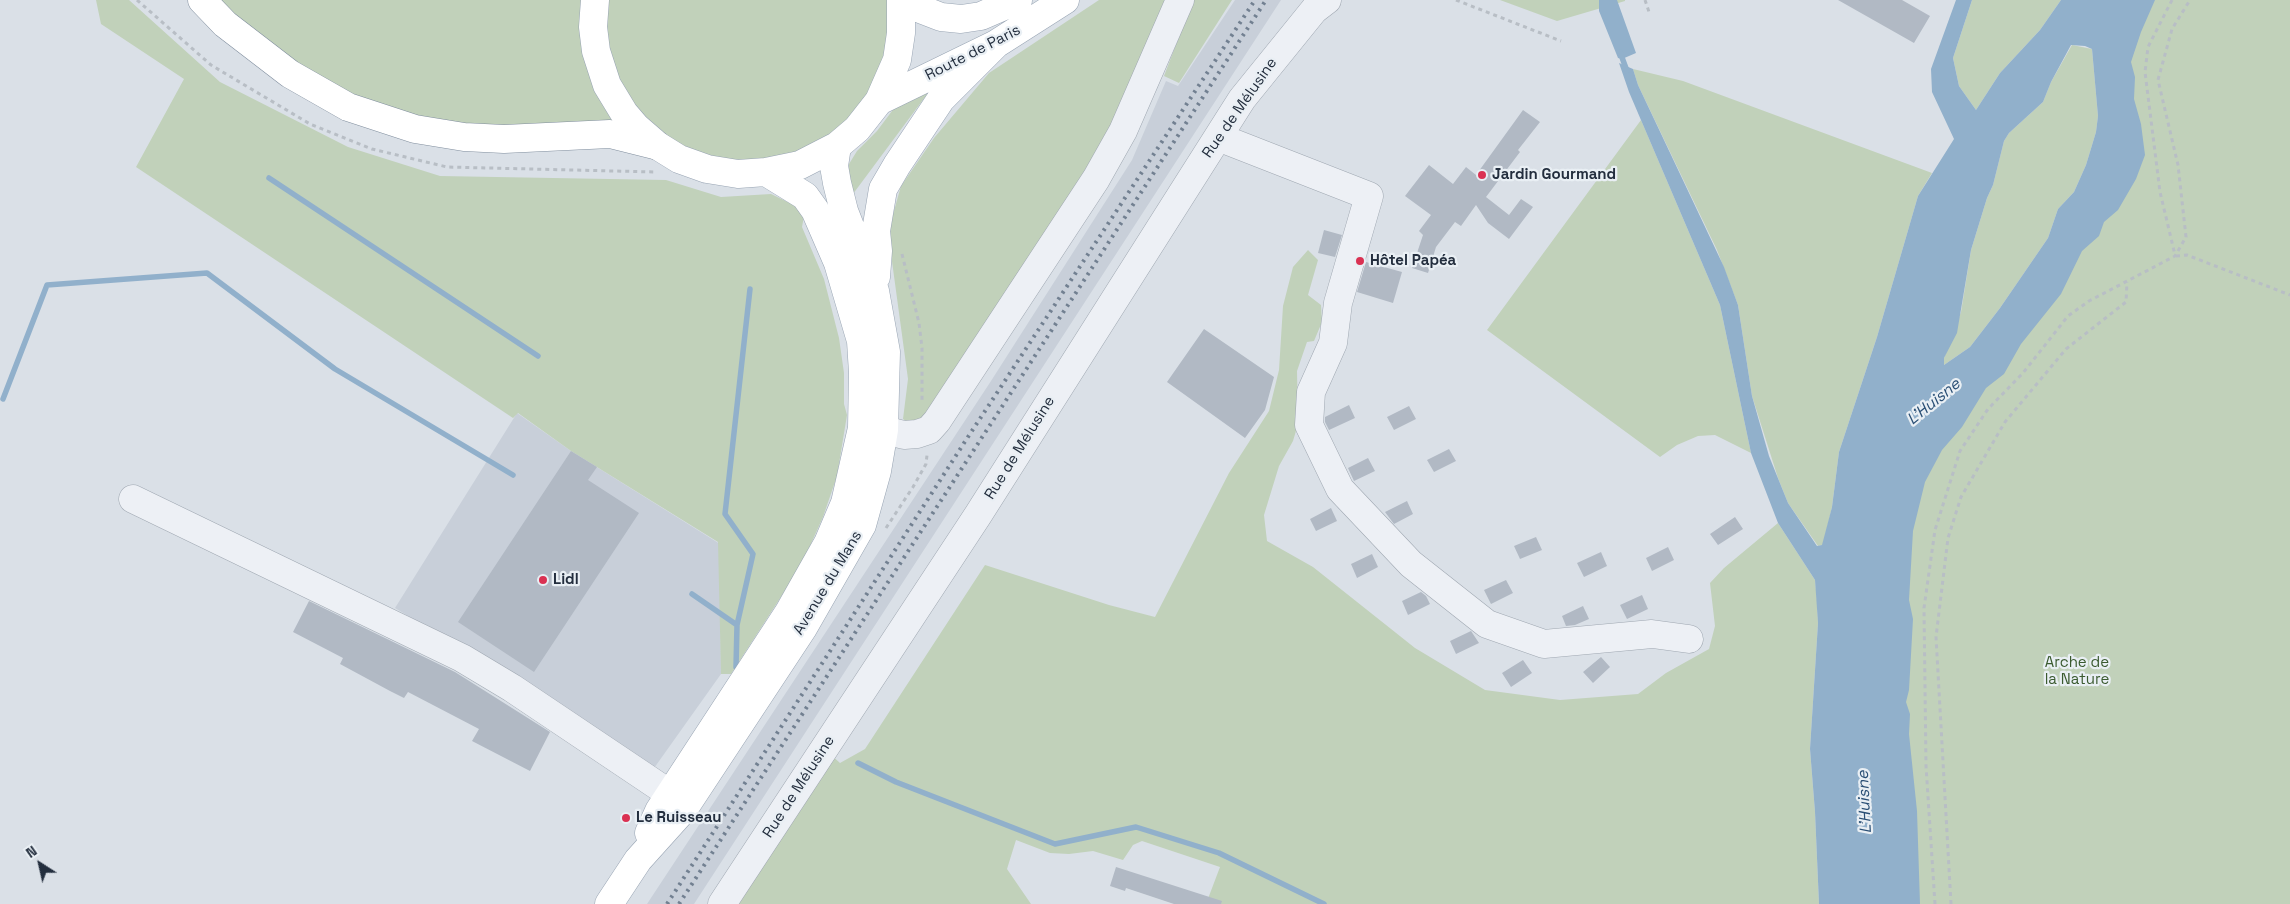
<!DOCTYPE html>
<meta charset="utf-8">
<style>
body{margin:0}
#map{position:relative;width:2290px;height:904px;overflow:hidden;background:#dae0e7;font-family:"Space Grotesk",sans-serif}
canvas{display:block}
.north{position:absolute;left:15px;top:839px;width:50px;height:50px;-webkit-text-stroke:4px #e9eff4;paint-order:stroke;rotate:325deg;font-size:14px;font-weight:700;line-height:20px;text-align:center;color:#232e3e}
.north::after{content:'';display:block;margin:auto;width:18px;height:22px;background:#232e3e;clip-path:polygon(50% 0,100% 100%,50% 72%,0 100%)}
</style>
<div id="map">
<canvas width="2290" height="904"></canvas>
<div class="north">N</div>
</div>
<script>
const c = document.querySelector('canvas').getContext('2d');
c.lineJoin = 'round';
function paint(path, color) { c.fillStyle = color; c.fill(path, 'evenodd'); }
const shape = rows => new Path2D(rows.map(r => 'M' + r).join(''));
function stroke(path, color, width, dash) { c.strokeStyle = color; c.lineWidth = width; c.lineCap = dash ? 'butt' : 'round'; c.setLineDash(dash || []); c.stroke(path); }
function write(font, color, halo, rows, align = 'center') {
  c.font = font + ' "Space Grotesk",sans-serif'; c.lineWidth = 4.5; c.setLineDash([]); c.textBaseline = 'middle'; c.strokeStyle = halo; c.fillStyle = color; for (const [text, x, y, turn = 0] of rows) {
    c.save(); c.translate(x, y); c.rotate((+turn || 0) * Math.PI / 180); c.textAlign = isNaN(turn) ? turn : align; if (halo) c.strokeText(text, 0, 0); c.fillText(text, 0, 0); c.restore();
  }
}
paint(shape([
 [1235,0,1281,0,694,904,647,904,991,381,1132,160,1166,81,1178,86],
 [517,413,571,451,720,544,721,674,652,771,525,687,395,608]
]), '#c8cfd9');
paint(shape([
 [96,0,129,0,220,82,348,147,440,176,666,180,721,197,771,194,796,206,804,216,802,227,824,279,839,338,844,373,844,404,847,415,837,476,823,517,801,566,731,674,721,674,718,542,571,451,518,413,513,418,136,167,184,79,101,24],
 [217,0,583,0,586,58,594,90,615,121,605,126,449,126,330,88,261,42],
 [607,0,891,0,888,56,862,109,817,148,759,165,697,156,645,122,613,68,605,27],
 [1099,0,1169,0,1117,119,984,331,928,414,914,427,903,419,908,379,888,232,901,186,934,138,989,73],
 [1193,0,1232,0,1179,83,1164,76],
 [1500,0,1625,0,1625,1,1557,21],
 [1972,0,2061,0,2040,30,2000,73,1976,110,1959,86,1953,58],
 [2106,0,2290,0,2290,904,1871,904,1904,423,2052,268,2117,110],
 [2072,45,2092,49,2098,116,2096,132,2086,165,2074,192,2058,209,2048,238,2000,308,1970,347,1944,365,1944,358,1961,312,1971,250,1987,198,1993,185,2004,141,2009,133,2043,102,2051,82],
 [1633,69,1683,81,1932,173,1918,196,1877,337,1839,452,1832,507,1823,545,1818,546,1788,503,1778,478,1752,396,1738,305,1717,250,1638,85],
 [926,86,928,93,850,198,847,176,849,164,857,151,877,131,898,103],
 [1641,120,1720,305,1751,453,1715,435,1698,436,1677,445,1660,457,1487,330],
 [1308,250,1318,260,1308,295,1321,305,1322,322,1314,341,1307,342,1297,371,1298,424,1293,441,1279,466,1264,515,1267,541,1313,567,1415,648,1485,690,1560,700,1638,694,1666,673,1709,649,1715,626,1710,583,1724,568,1778,523,1815,580,1817,600,1818,623,1810,749,1815,812,1819,904,1206,904,1220,867,1142,841,1133,845,1123,860,1093,851,1069,854,1050,853,1016,840,1007,869,1031,904,727,904,828,752,840,763,865,749,985,565,1109,605,1155,617,1229,473,1269,411,1279,370,1283,306,1293,267]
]), '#c1d1ba');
paint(shape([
 [1599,0,1617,0,1636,53,1622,59,1618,58,1599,11],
 [1956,0,1972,0,1953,58,1959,86,1976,110,2000,73,2040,30,2061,0,2155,0,2141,32,2131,62,2135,77,2134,99,2141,124,2145,155,2136,179,2118,210,2104,222,2099,236,2082,251,2061,294,2021,344,2004,374,1986,388,1962,427,1942,450,1925,482,1913,531,1909,600,1913,619,1909,690,1906,702,1910,714,1909,734,1917,811,1920,904,1819,904,1815,812,1810,749,1818,623,1815,580,1778,523,1751,453,1720,305,1629,92,1619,63,1633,69,1638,85,1724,267,1738,305,1752,396,1769,456,1788,503,1817,546,1822,545,1832,507,1839,452,1877,337,1918,196,1954,139,1932,92,1931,69],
 [2071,45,2085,46,2092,49,2098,116,2096,132,2086,165,2074,192,2058,209,2048,238,2000,308,1970,347,1944,365,1944,358,1957,333,1971,250,1987,198,1993,185,2004,141,2009,133,2043,102,2051,82]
]), '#91b0cb');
stroke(shape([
 [1620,52,1627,71],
 [269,178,538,356],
 [3,399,47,285,207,273,335,369,513,475],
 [692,594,737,625,736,667],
 [737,625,753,554,725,514,750,289],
 [858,763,896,782,1055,844,1136,827,1219,853,1324,904]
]), '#91b0cb', 5.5);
paint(shape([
 [1838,0,1902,0,1930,16,1914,43],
 [1523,110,1540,122,1518,150,1520,152,1486,197,1509,215,1521,199,1533,207,1509,239,1488,223,1476,205,1461,226,1455,222,1436,247,1428,273,1412,268,1423,235,1419,231,1431,215,1405,196,1429,165,1453,184,1466,167,1476,175],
 [1324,230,1342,235,1335,257,1318,253],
 [1366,262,1402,272,1393,303,1357,292],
 [1204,329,1274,377,1265,410,1245,438,1167,382],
 [1349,405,1355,418,1329,430,1325,422,1325,417],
 [1409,406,1416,419,1394,430,1387,417],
 [1449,449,1456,461,1434,472,1427,460],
 [571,451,597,467,588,480,639,513,534,672,458,622],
 [1368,458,1375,471,1354,481,1348,468],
 [1407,501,1413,514,1394,524,1385,512],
 [1331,508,1337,521,1316,531,1310,519],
 [1735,517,1743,529,1718,545,1710,534],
 [1536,537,1542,550,1520,559,1514,546],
 [1668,547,1674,560,1652,571,1646,558],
 [1601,552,1607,566,1584,577,1577,563],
 [1372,554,1378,567,1357,578,1351,564],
 [1506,580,1513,593,1491,604,1484,590],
 [1421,592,1426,596,1430,604,1408,615,1402,601],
 [1642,595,1648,609,1627,619,1620,605],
 [309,601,455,672,550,732,530,771,472,741,479,729,408,692,404,698,390,691,340,664,343,658,293,632],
 [1583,606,1589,619,1575,625,1566,626,1562,616],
 [1471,631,1479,643,1456,654,1450,641],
 [1601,657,1610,667,1593,683,1583,672],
 [1523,660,1532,673,1511,687,1502,673],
 [1116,867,1222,901,1221,904,1174,904,1126,888,1125,891,1110,886]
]), '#b1b9c4');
const minor = shape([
 [1218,137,1369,196,1338,303,1333,343,1311,392,1309,425,1340,489,1411,564,1487,624,1544,644,1652,634,1689,639],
 [884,430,904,435,917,434,929,430,937,421,1096,179,1123,131,1180,0],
 [133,499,462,658,512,688,670,794],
 [722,904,978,515,1242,99,1314,10,1327,0]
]);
const major = shape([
 [595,0,593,27,596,51,607,85,624,113,636,127,658,146,679,159,707,169,738,174,766,172,800,165,837,146,857,129,879,101,897,60,901,33,901,0],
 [902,2,941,17,961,19,981,16,1018,0],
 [879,101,996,44,1065,0],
 [876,277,878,251,876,231,883,189,897,165,941,99,996,44],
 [649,833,659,811,789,612,828,543,845,503,862,428,863,373,861,341,838,263,815,210,805,196,766,172],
 [609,904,638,860,683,810,803,628,862,525,877,471,884,430,886,352,875,291,844,211,837,183,834,166,837,146]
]);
const highway = shape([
 [202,0,225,24,290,74,348,107,415,129,464,137,504,139,610,134,658,146]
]);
stroke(minor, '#9fa7b1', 29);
stroke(major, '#98a4b3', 29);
stroke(highway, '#808e9e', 29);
stroke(shape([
 [137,0,211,65,310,124,372,149,447,167,656,172],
 [1456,0,1561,41],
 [1645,0,1649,12],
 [2172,0,2148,47,2145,72,2160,192,2175,255],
 [902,254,919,323,922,348,922,401],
 [2176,256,2187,255,2290,295],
 [886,528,913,487,926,464,927,455],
 [1935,904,1926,766,1924,608,1935,530,1960,451,1988,409,2023,373,2068,316,2089,301,2175,256,2186,237,2178,165,2158,80,2172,29,2190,0],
 [1951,904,1936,637,1948,538,1961,497,2005,422,2066,349,2126,302,2127,282]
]), '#b8bec5', 3, [4, 4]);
stroke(minor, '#edf0f5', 28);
stroke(major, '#fff', 28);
stroke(highway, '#fff', 28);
stroke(shape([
 [667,904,966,440,1255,0],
 [679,904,1266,0]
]), '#728091', 4, [2.5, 5]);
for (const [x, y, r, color] of [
 [1482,175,5,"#da3152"],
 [1360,261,5,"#da3152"],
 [543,580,5,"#da3152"],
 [626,818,5,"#da3152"]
]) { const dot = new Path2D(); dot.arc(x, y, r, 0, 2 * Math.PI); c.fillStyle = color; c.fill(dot); stroke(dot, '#e9eff4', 2); }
write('15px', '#232e3e', '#e9eff4', [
 ["Route de Paris",973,53,-27],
 ["Rue de Mélusine",1240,108,-55],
 ["Rue de Mélusine",1020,448,-58],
 ["Avenue du Mans",828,583,-59],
 ["Rue de Mélusine",799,787,-57]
]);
write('bold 15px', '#232e3e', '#e9eff4', [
 ["Jardin Gourmand",1492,175],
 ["Hôtel Papéa",1370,261],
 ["Lidl",553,580],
 ["Le Ruisseau",636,818]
], 'left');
write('15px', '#3a5a2f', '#e9eff4', [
 ["Arche de",2077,663],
 ["la Nature",2077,680]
]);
write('italic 16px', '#2a4f75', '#e9eff4', [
 ["L'Huisne",1934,402,-39],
 ["L'Huisne",1865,802,-93]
]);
</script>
